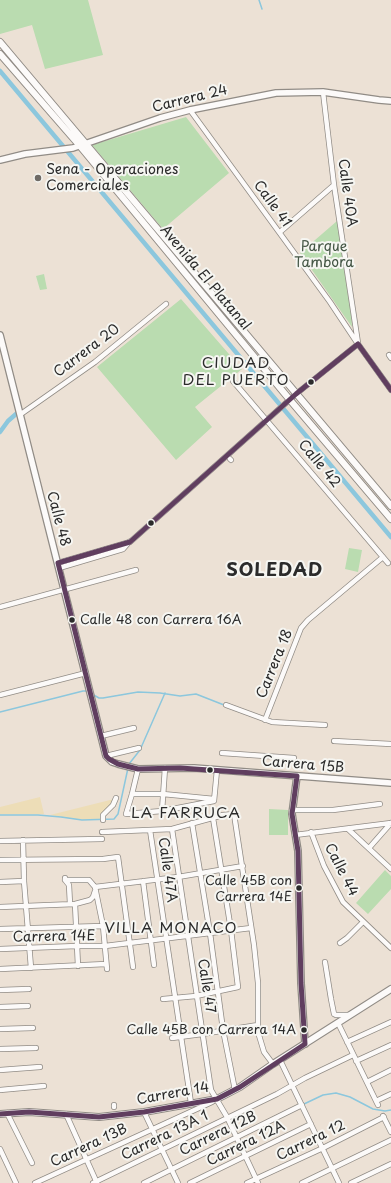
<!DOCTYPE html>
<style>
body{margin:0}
canvas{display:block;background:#ece1d5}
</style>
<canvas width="391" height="1183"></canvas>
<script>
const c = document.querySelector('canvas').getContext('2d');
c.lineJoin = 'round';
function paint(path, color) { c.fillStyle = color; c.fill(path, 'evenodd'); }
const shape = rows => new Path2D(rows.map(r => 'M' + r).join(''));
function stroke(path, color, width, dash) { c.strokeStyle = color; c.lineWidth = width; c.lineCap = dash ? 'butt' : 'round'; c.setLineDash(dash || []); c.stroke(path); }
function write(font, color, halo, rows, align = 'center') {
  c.font = font + ' "Playpen Sans",sans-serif'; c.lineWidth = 4; c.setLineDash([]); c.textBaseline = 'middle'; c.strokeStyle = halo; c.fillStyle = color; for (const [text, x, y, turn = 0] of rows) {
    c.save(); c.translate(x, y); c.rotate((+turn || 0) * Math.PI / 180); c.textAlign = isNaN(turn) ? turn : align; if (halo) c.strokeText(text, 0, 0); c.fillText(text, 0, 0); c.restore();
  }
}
paint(shape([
 [0,0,88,0,103,55,45,69,32,25,0,34],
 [186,117,229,173,163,229,92,145],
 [337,221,351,307,352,327,300,253],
 [44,274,47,289,40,290,36,276],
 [181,299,242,369,195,407,212,427,176,460,97,367],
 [349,548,362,550,358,572,345,569],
 [269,809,288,810,288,835,269,835],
 [385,870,391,876,391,889,368,914,356,903]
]), '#badcb0');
paint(shape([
 [40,797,44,814,0,814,0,807],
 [114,799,102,819,82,820,50,815]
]), '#edddb7');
stroke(shape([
 [259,0,262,9],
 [92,694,99,698,103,698,138,692,160,693,180,696,196,694,224,705],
 [0,712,83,691,87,691],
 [129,764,140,750,165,693],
 [0,815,38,815,61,817,82,820,114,819,118,814,128,768],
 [304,1104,323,1095,336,1093,350,1097,373,1109,385,1111,391,1110]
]), '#8cc7dd', 1.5);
stroke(shape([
 [0,71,391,537],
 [0,432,8,421,16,414]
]), '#8cc7dd', 4.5);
const minor = shape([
 [323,92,334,185,358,343],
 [190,110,330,302,358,344,391,390],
 [280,232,334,185],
 [389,355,391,358],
 [233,381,388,563],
 [21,414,95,362,166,304],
 [230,459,231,460],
 [58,563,130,542,296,394,358,344],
 [59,568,123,549,129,542],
 [0,607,136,570],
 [0,695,86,673],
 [226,705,272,722,325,725],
 [265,720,301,628,308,620,383,557],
 [101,736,134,728],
 [334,741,391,744],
 [222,753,294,758],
 [106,756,139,748],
 [138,769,132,794,126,814,162,811,214,801,217,770],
 [132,794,163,794,214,799],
 [292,810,333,810,380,804],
 [162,811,165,768],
 [103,820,103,815,113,805,116,798],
 [192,823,210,933,223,1030,235,1090],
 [172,829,211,1090,227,1117,258,1183],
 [348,829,391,869],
 [150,830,191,1103],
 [102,832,172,829,223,815,234,814,254,945,258,983,258,1032,264,1052,273,1064],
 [311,832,324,866,343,902,391,948],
 [295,835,391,823],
 [23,840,24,881,31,968],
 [0,841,102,839],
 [369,848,391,823],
 [0,860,103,859,118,857,133,967],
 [65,878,65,880,89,880,95,887,103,926,107,969],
 [65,880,69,885,70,904],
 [143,881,154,965],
 [0,882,24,881],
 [95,887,178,877,243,866],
 [75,904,78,966],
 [0,907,75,904,90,900,93,897,95,891],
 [0,929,103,926],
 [340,943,347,938,363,922],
 [0,949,77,946,105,946,251,928],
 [325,962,331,999,334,1014,336,1015,349,1015],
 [0,969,106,964],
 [0,990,29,989],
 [163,999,196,996,238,987,231,930,213,818],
 [0,1007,28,1006],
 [338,1023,378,1105],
 [0,1029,33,1028],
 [172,1038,202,1034,258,1025],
 [347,1042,391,1022],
 [0,1049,36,1048],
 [280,1060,339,1183],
 [356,1061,391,1045],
 [0,1070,40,1067],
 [367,1082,391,1070],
 [0,1090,44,1086],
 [376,1101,391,1094],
 [114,1105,114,1107],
 [144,1112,178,1183],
 [7,1113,32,1163],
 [66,1114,97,1183],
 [383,1116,391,1132],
 [0,1149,16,1183],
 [35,1183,212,1102],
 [93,1183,277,1094,305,1078,353,1055],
 [144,1183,302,1105],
 [190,1183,311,1124],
 [247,1183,323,1148,384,1117],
 [302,1183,391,1140],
 [351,1183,391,1164]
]);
const tertiary = shape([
 [0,160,25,154,73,148,160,118,190,110,276,93,323,92,379,100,391,101],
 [0,335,106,756,112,762,118,764,138,769,194,768,391,783],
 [297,776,292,814,298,851,301,983,305,1044]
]);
const secondary = shape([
 [0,42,391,506],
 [0,54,80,146,290,400,391,519],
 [0,1114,29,1112,99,1117,144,1112,217,1099,240,1087,273,1064,391,989]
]);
stroke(minor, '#918c86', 6);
stroke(tertiary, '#918c86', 8);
stroke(secondary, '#918c86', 8);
stroke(minor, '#fcfaf9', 4.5);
stroke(tertiary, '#fcfaf9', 5.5);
stroke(secondary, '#fcfaf9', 6);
stroke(shape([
 [0,1114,29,1112,99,1117,144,1112,217,1099,240,1087,305,1044,301,983,298,851,292,814,297,776,180,768,138,769,118,764,109,759,106,756,58,563,130,542,296,394,358,344,391,390]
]), '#603e5f', 5);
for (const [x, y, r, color] of [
 [38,178,4,"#6f6b66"],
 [311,382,3.5,"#2b2b2b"],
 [151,523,3.5,"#2b2b2b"],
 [72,620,3.5,"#2b2b2b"],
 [210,770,3.5,"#2b2b2b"],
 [299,888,3.5,"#2b2b2b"],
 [304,1030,3.5,"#2b2b2b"]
]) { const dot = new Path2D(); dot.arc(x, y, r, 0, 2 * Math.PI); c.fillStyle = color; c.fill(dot); stroke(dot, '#f6f6f2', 1.5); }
write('13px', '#2b2b2b', '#f6f6f2', [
 ["Calle 48 con Carrera 16A",80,620,"left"],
 ["Calle 45B con",292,881],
 ["Carrera 14E",292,897],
 ["Calle 45B con Carrera 14A",296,1030]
], 'right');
write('14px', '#2b2b2b', '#f6f6f2', [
 ["Carrera 24",190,99,-14],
 ["Calle 40A",347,193,82],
 ["Calle 41",272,204,54],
 ["Avenida El Platanal",205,278,50],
 ["Carrera 20",87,351,-37],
 ["Calle 42",319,464,50],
 ["Calle 48",58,519,75],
 ["Carrera 18",275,664,-68],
 ["Carrera 15B",303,765,5],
 ["Calle 47A",167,870,82],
 ["Calle 44",341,870,63],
 ["Carrera 14E",54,937,-1],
 ["Calle 47",206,986,81],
 ["Carrera 14",173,1094,-10],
 ["Carrera 12B",218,1134,-26],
 ["Carrera 13A 1",165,1136,-26],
 ["Carrera 12",311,1141,-26],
 ["Carrera 12A",246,1144,-26],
 ["Carrera 13B",89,1146,-25]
]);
write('14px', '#2b2b2b', '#f6f6f2', [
 ["Sena - Operaciones",46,170],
 ["Comerciales",46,186]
], 'left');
write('14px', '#445645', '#f6f6f2', [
 ["Parque",324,247],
 ["Tambora",324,263]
]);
c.letterSpacing = '1px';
write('15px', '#2b2b2b', '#f6f6f2', [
 ["CIUDAD",236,364],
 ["DEL PUERTO",236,381],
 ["LA FARRUCA",186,814],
 ["VILLA MONACO",171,929]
]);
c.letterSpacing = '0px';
c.letterSpacing = '1px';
write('bold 18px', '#2b2b2b', '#f6f6f2', [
 ["SOLEDAD",275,571]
]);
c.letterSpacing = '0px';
</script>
